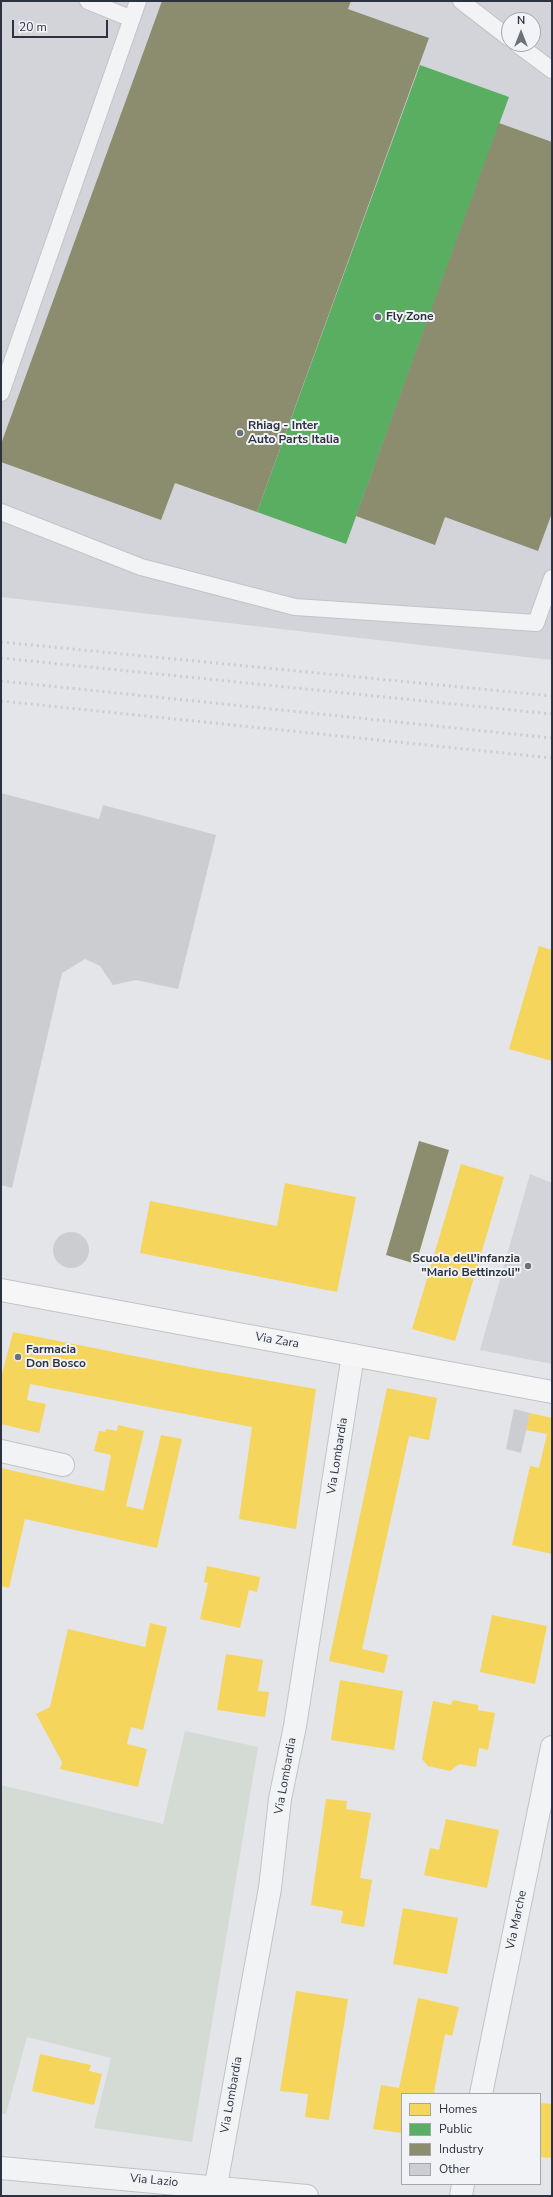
<!DOCTYPE html>
<style>
body{margin:0}
#map{position:relative;width:553px;height:2197px;overflow:hidden;background:#e3e5e8;font-family:"Nunito Sans",sans-serif}
canvas{display:block}
.frame{position:absolute;inset:0;border:2px solid #2c323f;pointer-events:none}
.legend{position:absolute;left:401px;top:2093px;width:140px;height:92px;box-sizing:border-box;background:#f1f3f6;border:1px solid #a2a6ad;margin:0;padding:5px 7px;list-style:none;font-size:12px;color:#2c323f}
.legend li{display:flex;align-items:center;gap:8px;height:20px}
.legend b{width:20px;border:1px solid #a2a6ad}
.north{position:absolute;left:501px;top:12px;width:40px;height:40px;box-sizing:border-box;background:#f1f3f6;border:1px solid #a2a6ad;border-radius:50%;rotate:0deg;font-size:11px;font-weight:700;line-height:16px;text-align:center;color:#2c323f}
.north::after{content:'';display:block;margin:auto;width:14px;height:18px;background:#6c717a;clip-path:polygon(50% 0,100% 100%,50% 72%,0 100%)}
.scale{position:absolute;left:12px;top:20px;width:96px;height:18px;box-sizing:border-box;border:2px solid #2c323f;border-top:0;padding-left:5px;font-size:12px;line-height:14px;white-space:nowrap;color:#2c323f;-webkit-text-stroke:3px #f1f3f6;paint-order:stroke}
</style>
<div id="map">
<canvas width="553" height="2197"></canvas>
<div class="frame"></div>
<ul class="legend">
<li><b style="height:11px;background:#f6d55c"></b>Homes</li>
<li><b style="height:11px;background:#5aae61"></b>Public</li>
<li><b style="height:11px;background:#8c8c6e"></b>Industry</li>
<li><b style="height:11px;background:#cccdd0"></b>Other</li>
</ul>
<div class="north">N</div>
<div class="scale">20 m</div>
</div>
<script>
const c = document.querySelector('canvas').getContext('2d');
c.lineJoin = 'round';
function paint(path, color) { c.fillStyle = color; c.fill(path, 'evenodd'); }
const shape = rows => new Path2D(rows.map(r => 'M' + r).join(''));
function stroke(path, color, width, dash) { c.strokeStyle = color; c.lineWidth = width; c.lineCap = dash ? 'butt' : 'round'; c.setLineDash(dash || []); c.stroke(path); }
function write(font, color, halo, rows, align = 'center') {
  c.font = font + ' "Nunito Sans",sans-serif'; c.lineWidth = 4; c.setLineDash([]); c.textBaseline = 'middle'; c.strokeStyle = halo; c.fillStyle = color; for (const [text, x, y, turn = 0] of rows) {
    c.save(); c.translate(x, y); c.rotate((+turn || 0) * Math.PI / 180); c.textAlign = isNaN(turn) ? turn : align; if (halo) c.strokeText(text, 0, 0); c.fillText(text, 0, 0); c.restore();
  }
}
paint(shape([
 [1,1,552,1,552,660,1,597],
 [509,20,533,20,533,44,509,44],
 [530,1174,552,1183,552,1364,480,1350]
]), '#d2d4da');
paint(shape([
 [185,1731,258,1747,192,2142,94,2128,111,2058,27,2037,6,2114,1,2114,1,1785,163,1824]
]), '#d4dbd4');
paint(shape([
 [539,946,552,950,552,1061,509,1049],
 [461,1164,504,1177,455,1341,412,1329],
 [285,1183,356,1197,337,1292,140,1253,150,1201,277,1226],
 [13,1332,195,1368,316,1389,296,1529,239,1519,252,1427,30,1384,27,1400,46,1404,39,1433,1,1424,1,1378],
 [387,1388,437,1398,429,1440,409,1436,362,1649,388,1655,384,1673,329,1661],
 [530,1413,552,1418,552,1554,512,1545,530,1466,539,1468,547,1434,526,1430],
 [118,1425,144,1431,126,1506,143,1510,161,1435,182,1439,157,1548,25,1519,9,1588,1,1586,1,1468,104,1491,111,1455,94,1451,99,1431,105,1432,106,1429,117,1431],
 [207,1566,260,1577,257,1592,249,1590,240,1628,200,1619,208,1583,204,1582],
 [492,1615,547,1626,535,1684,480,1672],
 [150,1623,167,1627,143,1730,131,1727,127,1744,147,1749,138,1787,60,1769,62,1762,36,1714,50,1707,68,1629,145,1647],
 [226,1654,263,1660,258,1691,269,1692,265,1717,217,1710],
 [340,1680,403,1691,394,1750,331,1740],
 [453,1700,478,1705,478,1710,495,1713,488,1750,479,1748,476,1767,459,1764,450,1771,428,1766,422,1759,433,1701,451,1705],
 [326,1799,347,1801,346,1809,371,1813,360,1878,372,1880,364,1927,341,1923,343,1911,311,1905],
 [446,1819,499,1830,487,1888,424,1875,430,1848,439,1850],
 [403,1908,458,1918,447,1974,393,1964],
 [296,1991,348,1999,329,2120,305,2117,308,2094,280,2091],
 [418,1998,459,2007,452,2036,445,2034,434,2092,438,2094,402,2094,402,2133,373,2129,381,2085,399,2088],
 [40,2054,91,2065,89,2071,102,2074,94,2105,32,2091],
 [540,2103,552,2104,552,2158,540,2157]
]), '#f6d55c');
paint(shape([
 [420,65,509,97,346,544,257,512]
]), '#5aae61');
paint(shape([
 [162,1,351,1,348,9,429,38,257,512,175,483,161,520,1,462,1,444],
 [499,123,552,142,552,513,538,551,445,517,435,545,356,516],
 [419,1141,449,1150,416,1264,386,1255]
]), '#8c8c6e');
paint(shape([
 [1,793,99,819,103,805,216,835,178,989,136,980,113,985,100,966,85,959,62,973,12,1188,1,1185],
 '53 1250a18 18 0 1 1 36 0a18 18 0 1 1-36 0Z',
 [514,1409,530,1413,521,1453,506,1449]
]), '#cccdd0');
const lane = shape([
 [88,1,132,19],
 [461,1,509,38],
 [517,44,552,70],
 [1,393,138,1],
 [1,512,141,567,295,607,536,623,552,578]
]);
const street = shape([
 [1,1451,63,1465],
 [481,2094,552,1747],
 [1,2168,307,2196],
 [214,2196,270,1888,280,1799,295,1726,353,1355],
 [461,2196,463,2184]
]);
const secondary = shape([
 [1,1290,552,1392]
]);
stroke(lane, '#c2c3c6', 18);
stroke(street, '#c2c3c6', 24);
stroke(secondary, '#c2c3c6', 24);
stroke(lane, '#f2f3f4', 16);
stroke(street, '#f2f3f4', 22);
stroke(secondary, '#f6f6f6', 22);
stroke(shape([
 [1,642,552,696],
 [1,658,552,714],
 [1,681,552,738],
 [1,701,552,758]
]), '#cbcdcf', 3, [2, 4]);
for (const [x, y, r, color] of [
 [378,317,4,"#6c717a"],
 [240,433,4,"#6c717a"],
 [528,1266,4,"#6c717a"],
 [18,1357,4,"#6c717a"]
]) { const dot = new Path2D(); dot.arc(x, y, r, 0, 2 * Math.PI); c.fillStyle = color; c.fill(dot); stroke(dot, '#f1f3f6', 1.5); }
write('bold 12px', '#2c323f', '#f1f3f6', [
 ["Fly Zone",386,317],
 ["Rhiag - Inter",248,426],
 ["Auto Parts Italia",248,440],
 ["Scuola dell'infanzia",520,1259,"right"],
 ["\"Mario Bettinzoli\"",520,1273,"right"],
 ["Farmacia",26,1350],
 ["Don Bosco",26,1364]
], 'left');
write('12px', '#2c323f', '#f1f3f6', [
 ["Via Zara",277,1341,10],
 ["Via Lombardia",338,1456,-81],
 ["Via Lombardia",286,1776,-80],
 ["Via Marche",517,1920,-78],
 ["Via Lombardia",232,2095,-80],
 ["Via Lazio",154,2181,5]
]);
</script>
